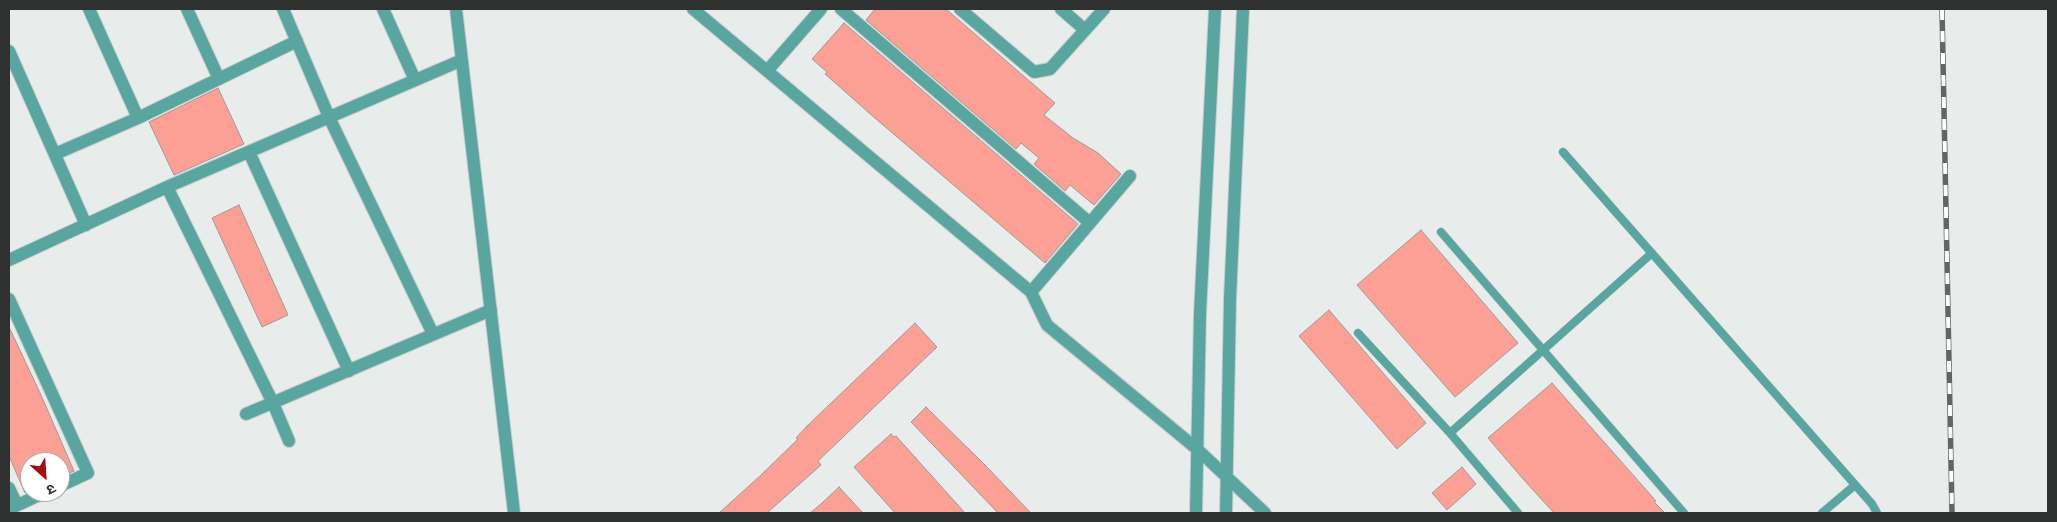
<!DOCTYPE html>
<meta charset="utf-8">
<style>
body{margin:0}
#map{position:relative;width:2057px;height:522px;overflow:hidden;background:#e8edec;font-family:"Space Grotesk","Noto Sans Devanagari",sans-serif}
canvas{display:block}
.frame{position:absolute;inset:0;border:10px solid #2f3131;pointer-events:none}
.north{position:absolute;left:20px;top:452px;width:50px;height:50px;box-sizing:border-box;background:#fff;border:1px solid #acadad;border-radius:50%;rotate:154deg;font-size:14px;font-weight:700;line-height:20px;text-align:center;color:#2f3131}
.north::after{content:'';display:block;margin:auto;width:18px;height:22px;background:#a50d14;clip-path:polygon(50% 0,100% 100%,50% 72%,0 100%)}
</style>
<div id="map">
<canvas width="2057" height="522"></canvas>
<div class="frame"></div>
<div class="north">उ</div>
</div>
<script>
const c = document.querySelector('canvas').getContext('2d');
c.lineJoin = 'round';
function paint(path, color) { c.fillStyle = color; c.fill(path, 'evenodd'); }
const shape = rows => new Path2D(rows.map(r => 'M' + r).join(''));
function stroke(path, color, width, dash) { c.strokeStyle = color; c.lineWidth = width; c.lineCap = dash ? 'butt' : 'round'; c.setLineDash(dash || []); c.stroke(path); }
const building = shape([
 [875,9,946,9,1055,103,1044,115,1073,138,1098,153,1121,174,1094,205,1070,185,1065,191,1034,164,1039,158,1021,143,1016,149,866,20,875,9],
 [844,23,1078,224,1045,263,876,119,825,74,827,72,812,59,844,23],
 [218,88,244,144,174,175,149,122,218,88],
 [239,205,288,315,262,327,212,218,239,205],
 [1421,230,1518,343,1455,397,1357,285,1421,230],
 [1329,310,1426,423,1397,449,1299,336,1329,310],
 [915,323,937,347,818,461,821,465,767,513,719,513,761,475,798,439,796,438,807,426,915,323],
 [9,327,41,395,74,471,60,477,60,462,30,462,30,490,25,493,9,456,9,327],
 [1552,383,1656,501,1654,502,1665,513,1554,513,1523,479,1488,438,1552,383],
 [926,407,985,465,1031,513,998,513,911,422,926,407],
 [891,434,894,437,896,436,965,513,895,513,854,467,891,434],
 [1462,467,1476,484,1447,510,1432,493,1462,467],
 [839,487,863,513,810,513,822,503,839,487]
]);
paint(building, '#fca096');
stroke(building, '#9e9999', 1);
const lane = shape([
 [1563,152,1872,504,1877,513],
 [1441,232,1684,513],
 [1358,333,1450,433,1518,513],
 [1450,433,1652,253],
 [1822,513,1855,485]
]);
const street = shape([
 [89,9,138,118],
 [187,9,219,79],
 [283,9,329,117,433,334],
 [383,9,415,80],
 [456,9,514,513],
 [693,9,1031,292,1047,325,1197,449,1265,513],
 [841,9,1090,223],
 [960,9,1034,72,1050,69,1104,9],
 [1061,9,1084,29],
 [9,51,86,225],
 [767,71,821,9],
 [249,152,349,371],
 [55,154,138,118,297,41],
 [167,187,273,403,289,441],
 [9,260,167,187,462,60],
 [1031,292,1130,176],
 [9,299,88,473,60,486],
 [246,414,491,310],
 [9,488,17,505],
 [9,509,46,492],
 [1196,513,1200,314,1215,9],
 [1226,513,1230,299,1243,9]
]);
stroke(lane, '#c7cbca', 9);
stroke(street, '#c7cbca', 14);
stroke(lane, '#59a6a1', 8);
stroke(street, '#59a6a1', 12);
const rail = shape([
 [1942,9,1952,513]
]);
stroke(rail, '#636565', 5.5);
stroke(rail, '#fff', 4, [11]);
</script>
